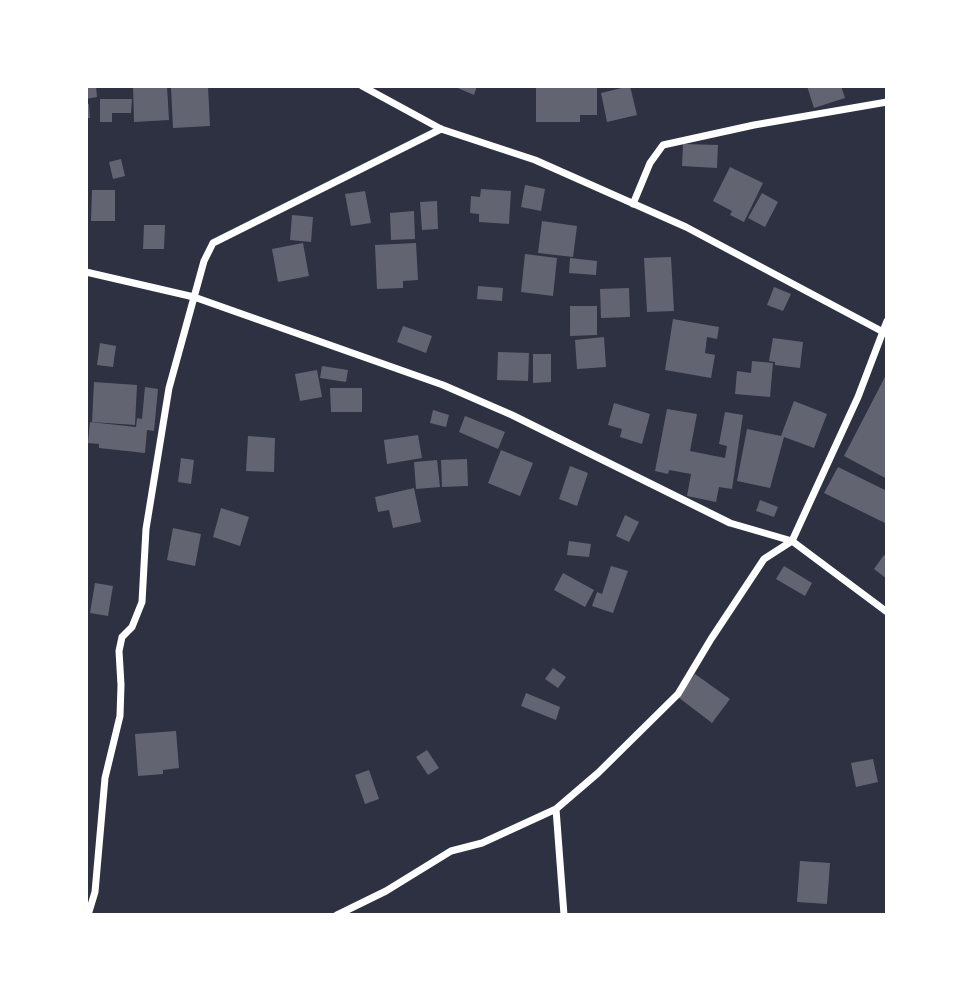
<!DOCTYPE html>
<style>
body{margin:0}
#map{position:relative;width:973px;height:1001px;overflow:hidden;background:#2d3142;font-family:Lora,serif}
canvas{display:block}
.frame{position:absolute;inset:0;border:88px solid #fff;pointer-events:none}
</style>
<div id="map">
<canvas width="973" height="1001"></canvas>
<div class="frame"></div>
</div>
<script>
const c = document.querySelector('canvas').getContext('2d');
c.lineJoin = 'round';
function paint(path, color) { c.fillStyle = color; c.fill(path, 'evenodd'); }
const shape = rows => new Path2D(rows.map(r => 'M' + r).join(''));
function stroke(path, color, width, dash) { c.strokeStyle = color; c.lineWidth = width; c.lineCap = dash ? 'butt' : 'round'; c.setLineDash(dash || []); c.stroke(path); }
paint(shape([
 [86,86,96,86,97,97,86,99],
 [133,86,167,86,169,120,134,122],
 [208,86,210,126,173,128,171,88],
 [453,86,477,86,474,95],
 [536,86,597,86,597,115,580,115,580,122,536,122],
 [630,86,637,115,607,122,601,93],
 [807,86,841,86,845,98,814,108],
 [100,99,132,99,131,113,112,113,112,122,100,122],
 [86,104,89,104,90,118,86,118],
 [683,144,718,145,717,168,682,166],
 [121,159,125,176,113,179,109,162],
 [730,167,763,183,744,222,730,215,732,211,713,201],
 [525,185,545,189,541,211,521,207],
 [481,189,511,191,509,224,479,222,479,214,470,213,471,196,480,197],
 [92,190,115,190,115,221,91,221],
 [365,191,371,223,351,226,345,194],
 [762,193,778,202,765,227,748,218],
 [437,201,438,229,422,230,420,202],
 [414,211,415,239,391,240,390,213],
 [292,215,313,217,311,242,290,240],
 [542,221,577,226,573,257,538,253],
 [144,225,165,225,164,249,143,249],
 [303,243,309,276,278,282,272,249],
 [416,243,418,280,403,281,403,288,377,289,375,245],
 [525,254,557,258,553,296,521,292],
 [671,257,674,311,647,312,644,258],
 [570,258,597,261,596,275,569,273],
 [478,286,503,288,502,301,477,299],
 [774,287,791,294,783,311,767,305],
 [629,288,630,317,601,318,600,289],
 [570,306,597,306,597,335,570,336],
 [673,319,719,327,717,339,707,337,705,353,715,355,711,378,665,370],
 [403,326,432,336,426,353,397,342],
 [604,337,606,367,577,369,575,340],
 [773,338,803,342,800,368,775,365,775,362,769,361],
 [100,343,116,346,113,367,97,365],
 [498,352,529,353,528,381,497,380],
 [533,354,551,354,551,382,533,383],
 [752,361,773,363,770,397,735,394,737,371,751,373],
 [322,366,348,370,346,382,320,378],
 [317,370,322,397,300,401,295,374],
 [887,373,887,440,885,445,887,446,887,479,844,456],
 [94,382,137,385,135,425,92,422],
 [145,387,158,389,154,431,147,430,145,453,99,448,99,444,88,443,90,422,136,427,137,418,142,419],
 [330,388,362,388,362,412,331,412],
 [794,401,827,414,814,448,784,437,770,488,737,481,747,429,781,436],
 [614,403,650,414,642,444,620,437,622,429,608,425],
 [667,409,697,414,690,451,725,458,727,446,719,444,725,412,743,415,732,489,719,487,716,502,687,496,691,474,669,470,668,474,655,471],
 [433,410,449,415,446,427,430,423],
 [465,416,505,432,498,449,459,432],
 [418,435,422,458,387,464,384,440],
 [248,436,275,438,274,472,246,471],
 [501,450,533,463,520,496,488,483],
 [181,458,194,460,191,484,178,482],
 [467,459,468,486,442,487,441,460],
 [437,460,440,487,416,489,414,462],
 [570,466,588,473,577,506,559,499],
 [838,467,887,491,887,519,885,523,824,493],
 [414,488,421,522,393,528,389,510,378,512,375,497],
 [760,500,778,507,774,517,756,511],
 [221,508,249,517,240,546,213,537],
 [625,515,639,522,629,542,616,536],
 [173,528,201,534,195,566,167,560],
 [569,541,591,544,589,557,567,555],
 [884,555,887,557,887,579,874,569],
 [611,566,628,571,613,613,592,606,597,592,602,594],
 [784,566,812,583,805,596,776,579],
 [563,573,594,590,585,607,554,590],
 [95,583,113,586,108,616,90,613],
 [553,668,566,677,558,688,545,679],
 [695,674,730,699,712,723,678,697],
 [526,693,560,707,556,720,521,706],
 [176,731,179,768,163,770,163,774,138,776,135,734],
 [427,750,439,768,428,775,416,757],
 [873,759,878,782,856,787,851,763],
 [369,770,379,799,365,804,355,775],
 [800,861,830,863,827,904,797,902]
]), '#626471');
stroke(shape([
 [362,86,441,129,535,160,686,227,887,334],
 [633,204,650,163,663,145,754,125,887,102],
 [86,272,194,297,443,385,512,415,730,523,792,541,887,612],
 [556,809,564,915],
 [88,915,95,892,105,778,120,716,121,685,119,651,122,637,132,627,142,602,146,529,169,388,204,261,213,243,441,129],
 [337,915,386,891,451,851,482,843,556,809,598,773,678,694,711,639,764,559,792,541,858,397,887,321]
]), '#fff', 7);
</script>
